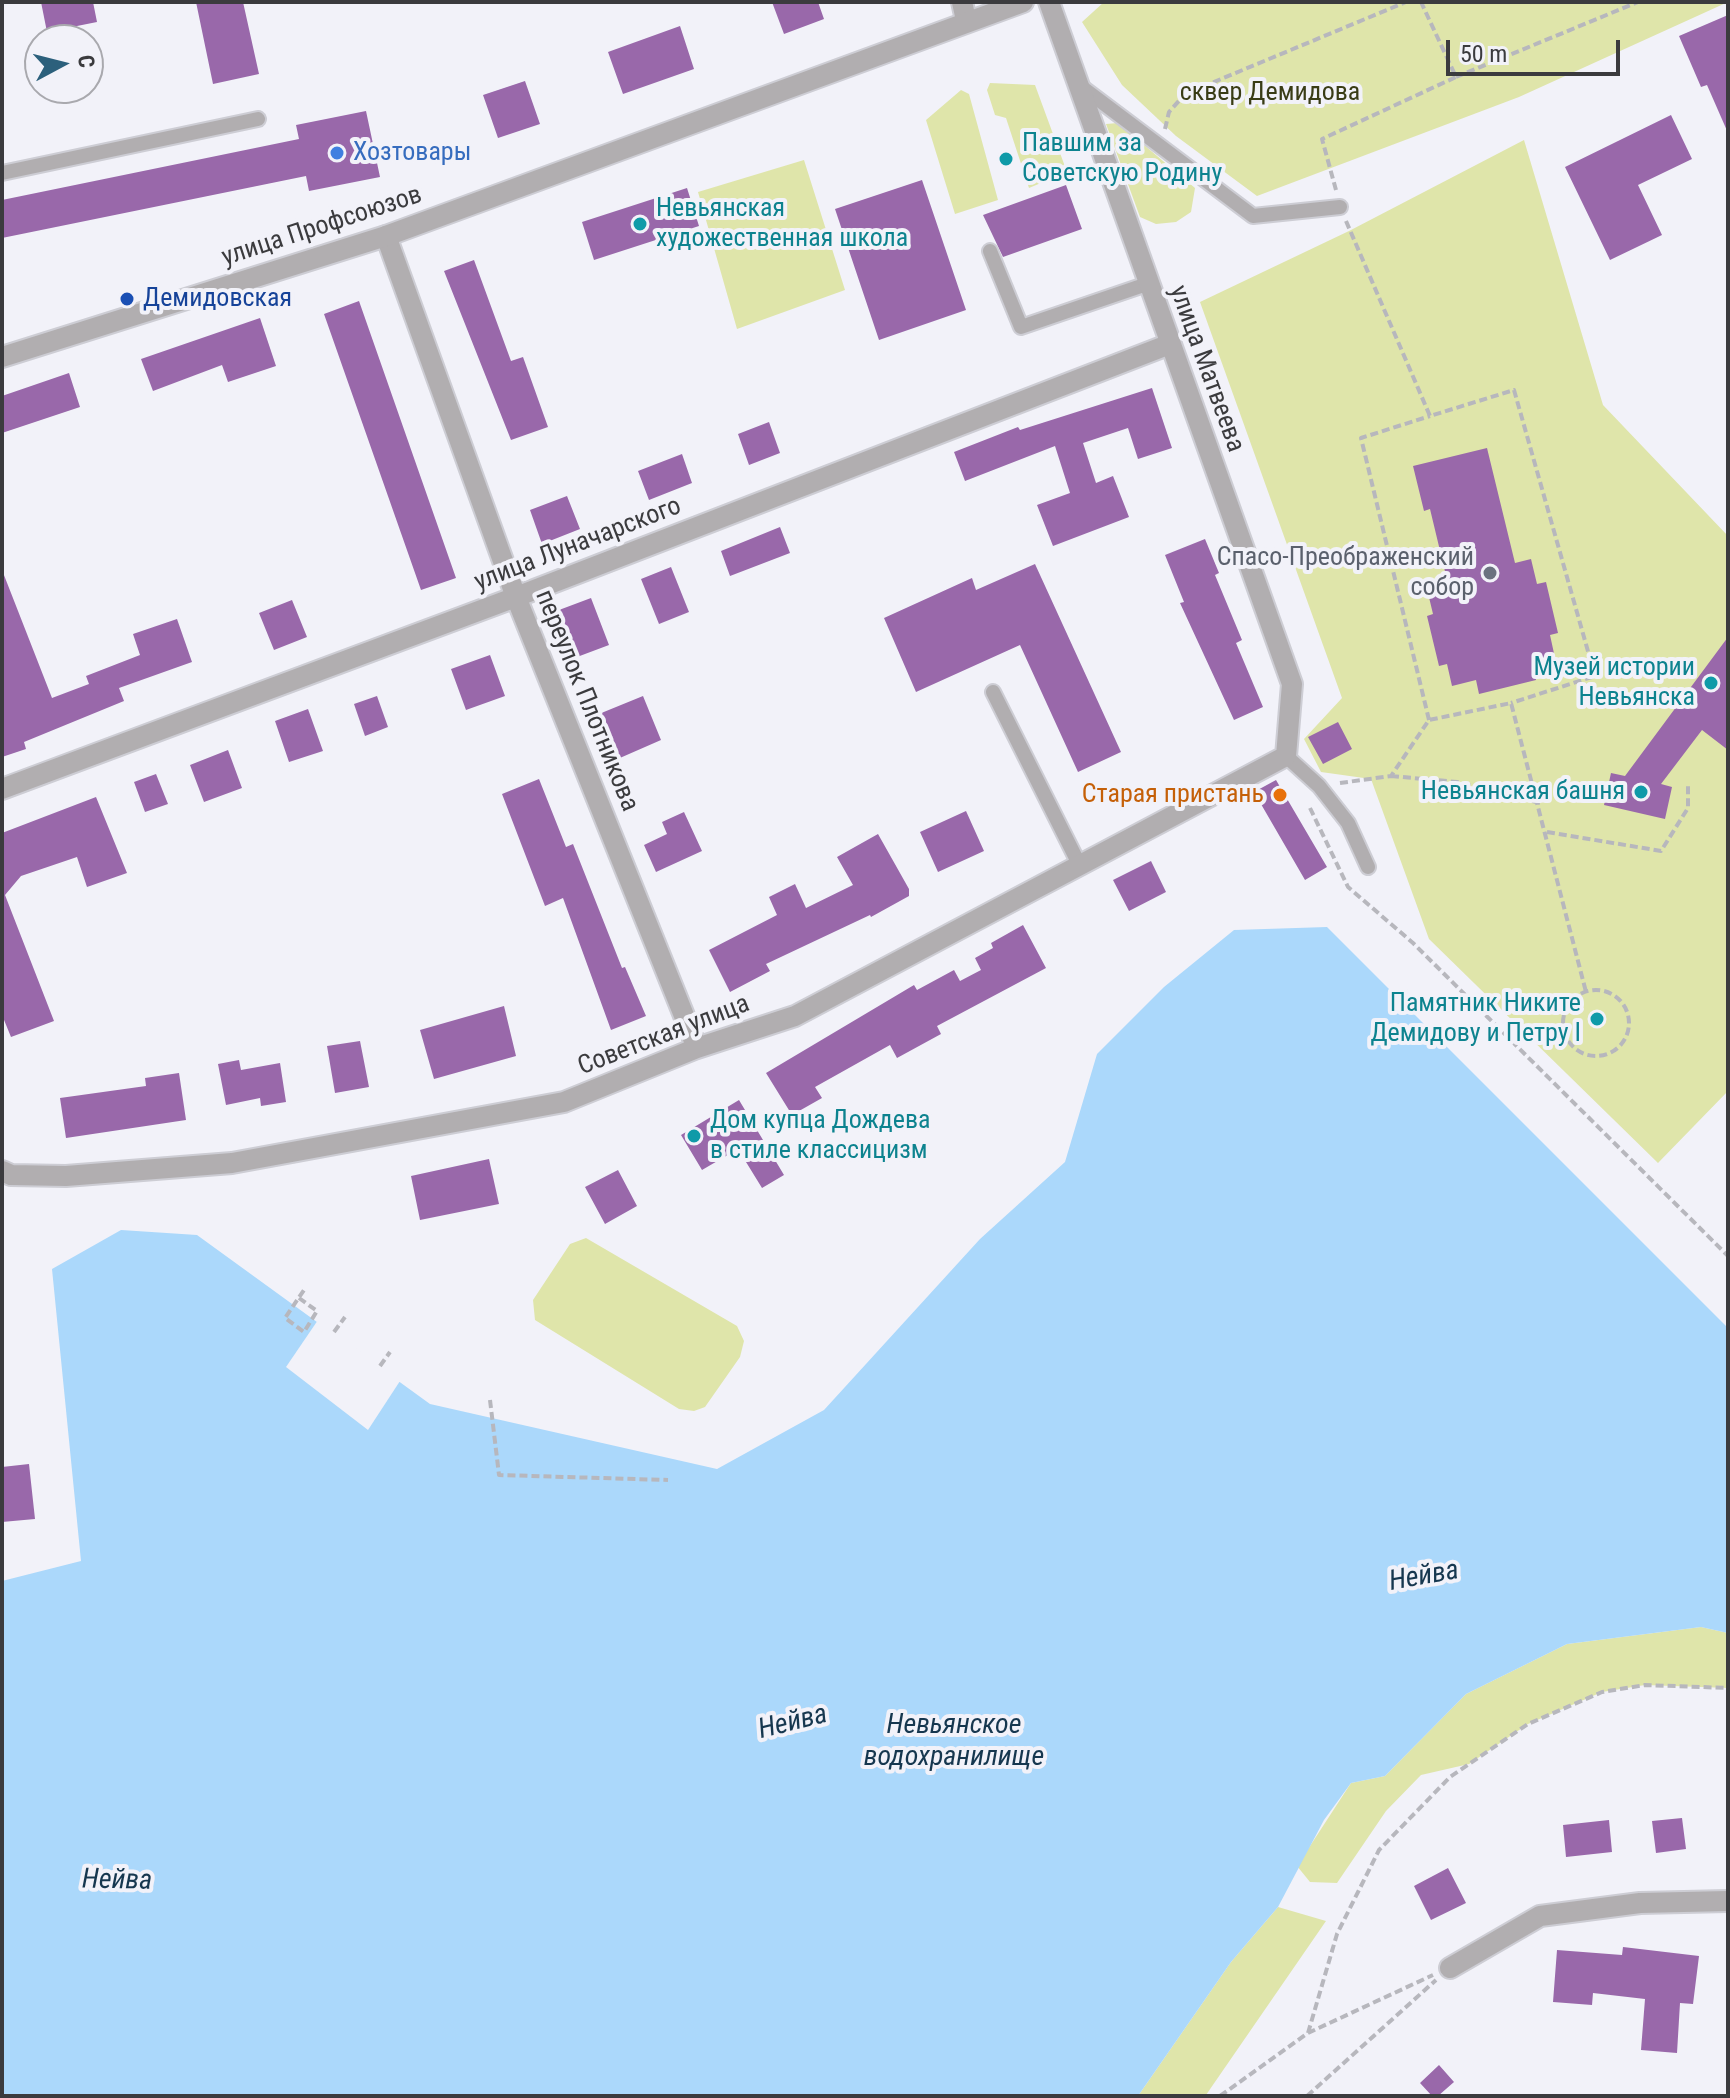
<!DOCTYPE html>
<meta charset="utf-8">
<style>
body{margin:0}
#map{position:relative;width:1730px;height:2098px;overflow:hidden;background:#f2f2f9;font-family:"Roboto Condensed",sans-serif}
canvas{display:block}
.frame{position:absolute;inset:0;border:4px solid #3b3b3e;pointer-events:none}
.north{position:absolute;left:24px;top:24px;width:80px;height:80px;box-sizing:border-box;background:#f2f2f9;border:2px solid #a9a9ae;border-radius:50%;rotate:83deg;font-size:22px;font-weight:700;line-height:32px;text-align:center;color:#3b3b3e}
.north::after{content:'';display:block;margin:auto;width:28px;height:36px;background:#2c607c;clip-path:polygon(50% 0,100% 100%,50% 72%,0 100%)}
.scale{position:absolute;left:1446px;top:40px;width:174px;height:36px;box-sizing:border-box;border:4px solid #3b3b3e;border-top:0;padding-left:10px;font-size:24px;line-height:28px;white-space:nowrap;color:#3b3b3e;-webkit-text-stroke:6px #f2f2f9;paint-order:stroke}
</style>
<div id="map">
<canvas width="1730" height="2098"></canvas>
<div class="frame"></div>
<div class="north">С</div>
<div class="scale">50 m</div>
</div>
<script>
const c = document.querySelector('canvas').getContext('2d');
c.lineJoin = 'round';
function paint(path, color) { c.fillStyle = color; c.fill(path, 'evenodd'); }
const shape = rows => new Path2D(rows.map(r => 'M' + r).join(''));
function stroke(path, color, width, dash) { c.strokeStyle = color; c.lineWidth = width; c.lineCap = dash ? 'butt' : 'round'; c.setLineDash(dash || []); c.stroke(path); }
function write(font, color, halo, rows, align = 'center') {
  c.font = font + ' "Roboto Condensed",sans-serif'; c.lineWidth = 8; c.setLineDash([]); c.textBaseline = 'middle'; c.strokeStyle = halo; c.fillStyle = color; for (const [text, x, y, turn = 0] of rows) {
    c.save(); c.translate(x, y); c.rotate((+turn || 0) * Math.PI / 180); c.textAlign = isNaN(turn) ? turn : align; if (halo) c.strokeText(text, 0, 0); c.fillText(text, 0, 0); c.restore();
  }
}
paint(shape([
 [1104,2,1728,2,1519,97,1257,196,1176,136,1122,85,1082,22],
 [990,83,1035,85,1067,172,1029,188,1006,118,995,115,987,90],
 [961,90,969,94,998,200,955,214,926,120],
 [1118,123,1195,188,1191,212,1176,222,1156,224,1140,217,1106,124],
 [1524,140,1603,405,1728,536,1728,1091,1658,1163,1429,939,1371,779,1321,772,1304,739,1342,698,1200,302,1349,231],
 [804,160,845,290,737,329,698,192],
 [586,1238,737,1326,744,1341,740,1357,705,1407,694,1411,679,1409,535,1320,533,1300,570,1244],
 [1701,1627,1728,1633,1728,1688,1645,1685,1602,1692,1528,1724,1469,1764,1421,1775,1386,1811,1337,1883,1310,1882,1297,1866,1351,1783,1385,1776,1466,1694,1567,1644],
 [1278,1907,1326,1921,1206,2095,1138,2096,1231,1962]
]), '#dfe5aa');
paint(shape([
 [1327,927,1728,1328,1728,1633,1701,1627,1567,1644,1466,1694,1385,1776,1351,1783,1324,1820,1278,1907,1231,1962,1138,2096,2,2096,2,1581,81,1561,52,1269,121,1230,197,1235,430,1404,717,1469,824,1410,980,1239,1065,1162,1097,1054,1164,987,1234,930]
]), '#abd8fb');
paint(shape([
 [318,1320,400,1381,368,1430,286,1367]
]), '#f2f2f9');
paint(shape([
 [41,2,93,2,97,22,47,32],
 [196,2,243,2,259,74,213,84],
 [772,2,818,2,824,19,784,34],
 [1728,15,1728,133,1707,85,1701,87,1679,36],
 [680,26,694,69,623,94,608,52],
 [525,81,540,124,498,138,483,95],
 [366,111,380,177,309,191,306,176,2,238,2,200,299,139,296,125],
 [1671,115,1692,159,1638,185,1662,235,1610,260,1565,167],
 [922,180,966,310,879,340,835,209],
 [1066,185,1082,229,1003,257,983,215],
 [687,188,699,226,594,260,582,222],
 [474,260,511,361,523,357,548,427,511,440,444,271],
 [359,301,456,578,421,590,324,314],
 [260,318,276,366,228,382,222,365,153,391,141,359],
 [69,373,80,407,2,433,2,396],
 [1152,388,1172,448,1138,459,1128,428,1083,443,1096,483,1113,476,1129,517,1053,546,1037,505,1070,493,1055,446,965,481,954,452,1018,427,1020,430],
 [769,422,780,453,749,465,738,434],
 [1487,448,1515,563,1531,559,1537,584,1546,582,1558,633,1550,635,1555,658,1533,664,1536,680,1479,694,1476,680,1452,686,1447,664,1439,666,1427,616,1433,614,1427,589,1448,584,1430,509,1424,511,1413,466],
 [682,454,692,483,649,500,638,471],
 [567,496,580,529,542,544,530,510],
 [780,527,790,553,730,576,721,551],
 [1205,539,1219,573,1215,575,1242,640,1236,643,1263,707,1234,720,1180,603,1184,602,1165,555],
 [1035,564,1121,752,1078,772,1020,645,916,692,884,618,972,578,976,590],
 [671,567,689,612,659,624,641,579],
 [2,570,52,698,89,684,86,676,140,655,133,634,177,619,192,662,119,688,124,701,24,742,26,749,2,757],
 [591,598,609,645,577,657,559,610],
 [292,600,307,637,274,650,259,613],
 [1728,637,1728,750,1702,730,1661,784,1672,787,1665,819,1604,805,1611,773,1625,776],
 [490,655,505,696,466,710,451,669],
 [377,696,388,727,365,736,354,704],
 [643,696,661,740,613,761,594,716],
 [308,709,323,751,289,762,275,721],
 [1338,722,1352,749,1323,764,1308,737],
 [228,750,242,788,204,802,190,765],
 [156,774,168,804,145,812,134,782],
 [539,779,566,847,573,844,622,968,625,967,646,1016,611,1030,563,898,545,906,502,794],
 [1276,780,1327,867,1305,880,1254,792],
 [96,797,127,873,87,887,77,857,21,876,5,895,54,1021,11,1037,2,1015,2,833],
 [966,811,984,851,938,872,920,832],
 [684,812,702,851,656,872,644,845,667,834,662,822],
 [878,834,909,889,909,896,871,917,870,915,766,964,770,971,730,992,709,950,777,915,769,897,795,884,806,908,853,885,837,857],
 [1151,861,1166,892,1129,911,1113,880],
 [1023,925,1046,968,937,1026,941,1034,897,1058,890,1045,815,1087,822,1098,792,1115,766,1073,914,985,917,990,954,970,960,981,981,970,975,958,993,948,991,943],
 [504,1006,516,1056,434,1079,420,1030],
 [360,1041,369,1087,335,1093,327,1046],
 [239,1060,241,1070,280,1063,286,1102,261,1106,260,1098,226,1105,218,1064],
 [179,1073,186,1120,66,1138,60,1098,146,1086,145,1078],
 [739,1100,784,1175,762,1188,738,1149,702,1170,681,1135],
 [489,1159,499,1204,420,1220,411,1176],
 [618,1170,637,1206,605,1224,585,1187],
 [29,1464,35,1519,2,1522,2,1467],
 [1682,1818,1686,1849,1656,1853,1652,1821],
 [1609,1820,1612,1852,1566,1857,1563,1825],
 [1448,1868,1466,1903,1431,1920,1414,1886],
 [1623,1947,1699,1956,1693,2004,1680,2003,1677,2053,1641,2050,1645,1999,1593,1993,1592,2005,1553,2002,1557,1950,1622,1955],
 [1439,2065,1454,2082,1438,2096,1432,2096,1420,2083]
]), '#9968aa');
const service = shape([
 [1079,85,1253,216,1340,207],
 [2,173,258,119],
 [990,251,1021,327,1147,284],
 [993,692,1079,864],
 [1286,756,1319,786,1348,823,1368,867]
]);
const minor = shape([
 [962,2,966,20],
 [386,236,516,597,697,1048],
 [2,789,516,597,1170,344],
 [2,1171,11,1175,66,1176,232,1163,564,1102,697,1048,795,1016,1286,756,1292,684,1049,2],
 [1450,1968,1540,1916,1640,1903,1728,1901]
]);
const tertiary = shape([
 [2,357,386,236,1023,2]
]);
stroke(service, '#cdcdd4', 18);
stroke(minor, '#cdcdd4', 24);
stroke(tertiary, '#cdcdd4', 24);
stroke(shape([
 [1456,77,1638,2],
 [1165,129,1169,112,1185,94,1406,2],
 [1336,190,1322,139,1456,77,1421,2],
 [1346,221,1430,416,1514,390,1595,676,1511,703],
 [1429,720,1361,438,1430,416],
 [1391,776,1457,782,1540,803],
 [1340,783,1391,776,1429,720,1511,703,1586,992],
 [1310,808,1348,887,1413,943,1728,1256],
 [1547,832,1661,851,1688,808,1688,783],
 '1563 1023a33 33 0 1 1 66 0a33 33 0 1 1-66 0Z',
 [299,1298,317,1311,304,1332,285,1318,306,1287],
 [334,1332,345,1317],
 [380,1366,390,1352],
 [490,1400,499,1475,668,1480],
 [1308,2033,1337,1934,1379,1850,1450,1777,1528,1724,1602,1692,1645,1685,1728,1688],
 [1220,2096,1308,2033,1433,1975],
 [1307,2096,1436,1980]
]), '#b7b7bd', 4, [8, 4]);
stroke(service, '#b1aeb0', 14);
stroke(minor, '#b1aeb0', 20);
stroke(tertiary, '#b1aeb0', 20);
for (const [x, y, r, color] of [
 [337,153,8,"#3f7fe0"],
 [1006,159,8,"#0f9aa8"],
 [640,224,8,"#0f9aa8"],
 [127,299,8,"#1a4fb4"],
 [1490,573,8,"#6b7280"],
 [1711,683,8,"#0f9aa8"],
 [1641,792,8,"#0f9aa8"],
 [1280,795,8,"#e8710a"],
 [1597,1019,8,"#0f9aa8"],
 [694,1136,8,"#0f9aa8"]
]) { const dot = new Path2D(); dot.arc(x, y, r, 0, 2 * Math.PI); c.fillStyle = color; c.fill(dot); stroke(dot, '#f2f2f9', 3); }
write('26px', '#393c16', '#f2f2f9', [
 ["сквер Демидова",1270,93]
]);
write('26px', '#0d838f', '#f2f2f9', [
 ["Павшим за",1022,144],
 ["Советскую Родину",1022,174],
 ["Невьянская",656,209],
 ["художественная школа",656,239],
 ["Музей истории",1695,668,"right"],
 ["Невьянска",1695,698,"right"],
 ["Невьянская башня",1625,792,"right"],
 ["Памятник Никите",1581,1004,"right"],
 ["Демидову и Петру I",1581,1034,"right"],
 ["Дом купца Дождева",710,1121],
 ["в стиле классицизм",710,1151]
], 'left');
write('26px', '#366cbe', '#f2f2f9', [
 ["Хозтовары",353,153]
], 'left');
write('26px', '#3b3b3e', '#f2f2f9', [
 ["улица Профсоюзов",322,227,-18],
 ["улица Матвеева",1206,369,70],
 ["улица Луначарского",578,545,-21],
 ["переулок Плотникова",586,701,68],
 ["Советская улица",664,1036,-21]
]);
write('26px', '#164399', '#f2f2f9', [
 ["Демидовская",143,299]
], 'left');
write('26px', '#5b616d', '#f2f2f9', [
 ["Спасо-Преображенский",1474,558],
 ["собор",1474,588]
], 'right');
write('26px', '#c56008', '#f2f2f9', [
 ["Старая пристань",1264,795]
], 'right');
write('italic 28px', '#16374f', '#f2f2f9', [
 ["Нейва",1424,1577,-10],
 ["Нейва",793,1723,-14],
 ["Невьянское",954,1726],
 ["водохранилище",954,1758],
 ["Нейва",117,1881,1]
]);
</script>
